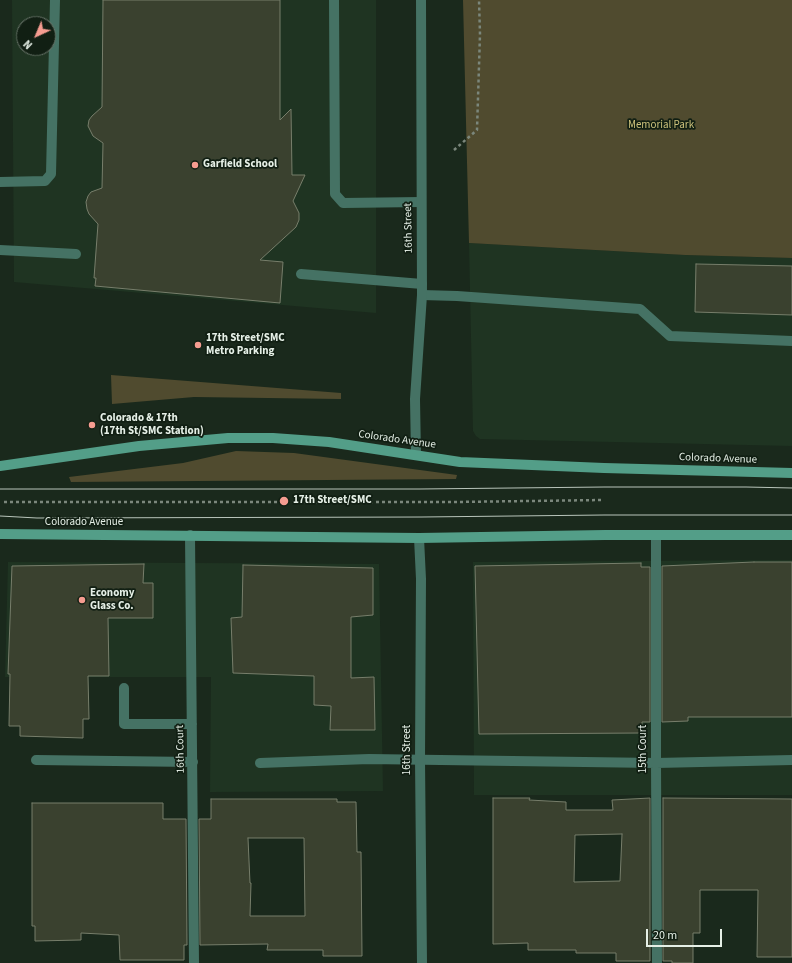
<!DOCTYPE html>
<style>
body{margin:0}
#map{position:relative;width:792px;height:963px;overflow:hidden;background:#1a291c;font-family:"Source Sans 3",sans-serif}
canvas{display:block}
.north{position:absolute;left:16px;top:16px;width:40px;height:40px;box-sizing:border-box;background:#111f13;border:1px solid #667267;border-radius:50%;rotate:224deg;font-size:11px;font-weight:700;line-height:16px;text-align:center;color:#e5efe6}
.north::after{content:'';display:block;margin:auto;width:14px;height:18px;background:#f59c90;clip-path:polygon(50% 0,100% 100%,50% 72%,0 100%)}
.scale{position:absolute;left:646px;top:929px;width:76px;height:18px;box-sizing:border-box;border:2px solid #e5efe6;border-top:0;padding-left:5px;font-size:12px;line-height:14px;white-space:nowrap;color:#e5efe6;-webkit-text-stroke:3px #111f13;paint-order:stroke}
</style>
<div id="map">
<canvas width="792" height="963"></canvas>
<div class="north">N</div>
<div class="scale">20 m</div>
</div>
<script>
const c = document.querySelector('canvas').getContext('2d');
c.lineJoin = 'round';
function paint(path, color) { c.fillStyle = color; c.fill(path, 'evenodd'); }
const shape = rows => new Path2D(rows.map(r => 'M' + r).join(''));
function stroke(path, color, width, dash) { c.strokeStyle = color; c.lineWidth = width; c.lineCap = dash ? 'butt' : 'round'; c.setLineDash(dash || []); c.stroke(path); }
function write(font, color, halo, rows, align = 'center') {
  c.font = font + ' "Source Sans 3",sans-serif'; c.lineWidth = 3.5; c.setLineDash([]); c.textBaseline = 'middle'; c.strokeStyle = halo; c.fillStyle = color; for (const [text, x, y, turn = 0] of rows) {
    c.save(); c.translate(x, y); c.rotate((+turn || 0) * Math.PI / 180); c.textAlign = isNaN(turn) ? turn : align; if (halo) c.strokeText(text, 0, 0); c.fillText(text, 0, 0); c.restore();
  }
}
paint(shape([
 [12,0,376,0,376,313,14,282],
 [24,24,48,24,48,48,24,48],
 [469,243,685,255,792,258,792,446,480,439,476,436,473,431],
 [792,560,792,795,474,795,473,562],
 [8,562,379,564,383,791,210,792,211,677,5,677]
]), '#1f3422');
paint(shape([
 [463,0,792,0,792,258,685,255,469,243],
 [111,375,341,393,341,399,194,397,112,404],
 [236,451,294,453,457,475,456,479,71,482,69,477,183,463]
]), '#504b2f');
const building = shape([
 [103,0,280,0,280,120,291,109,292,175,305,175,293,201,299,213,299,220,296,227,260,260,283,262,280,303,95,286,96,278,94,278,98,224,89,214,87,209,86,202,88,196,91,192,102,188,103,143,93,136,88,126,89,120,92,116,102,107,103,0],
 [696,264,792,266,792,315,695,312,696,264],
 [754,562,792,562,792,717,688,717,688,721,662,722,662,566,754,562],
 [641,563,641,567,650,567,650,722,642,722,642,733,479,734,475,566,641,563],
 [144,564,143,583,153,583,153,618,108,618,109,676,88,676,89,719,83,719,83,738,20,736,20,726,9,726,10,674,8,674,12,566,144,564],
 [243,565,373,568,373,615,351,617,351,678,374,677,375,730,330,730,331,706,314,705,314,676,233,673,231,618,242,617,243,565],
 [493,798,530,798,529,800,566,802,566,810,613,810,612,800,650,798,650,961,616,961,616,953,576,953,576,950,528,950,528,943,493,944,493,798],
 [622,834,620,881,574,882,575,835,622,834],
 [663,798,792,799,792,957,757,957,758,890,700,890,700,933,693,933,693,963,672,963,672,961,663,961,663,798],
 [211,799,337,799,337,802,356,802,357,852,361,852,362,956,323,956,323,950,267,950,268,944,200,945,199,819,211,819,211,799],
 [248,838,304,838,305,916,250,916,251,883,250,883,248,838],
 [32,803,163,803,163,819,186,819,187,945,184,945,184,960,120,960,119,935,81,933,81,940,35,941,35,926,32,926,32,803]
]);
paint(building, '#3a412f');
stroke(building, '#777e6b', 1);
stroke(shape([
 [454,150,477,130,480,34,479,0],
 [4,502,454,502,604,500]
]), '#7b877c', 2.5, [3, 3]);
stroke(shape([
 [334,0,335,194,343,203,421,202],
 [0,182,45,181,51,174,55,0],
 [0,250,76,254],
 [301,274,422,284],
 [422,295,457,296,640,309,670,336,792,341],
 [190,535,194,963],
 [656,535,656,763,657,963],
 [124,688,124,724,192,724],
 [36,760,193,762],
 [260,763,369,759,656,763,792,760]
]), '#457264', 10);
stroke(shape([
 [416,455,415,399,422,295,421,0],
 [419,538,421,579,420,760,422,963]
]), '#457264', 10);
stroke(shape([
 [0,466,139,446,228,438,273,438,329,442,460,462,604,468,792,473],
 [0,534,419,538,605,535,792,535]
]), '#539e88', 10);
stroke(shape([
 [0,489,420,489,604,487,746,487,792,488],
 [0,516,37,518,422,517,604,515,792,515]
]), '#b9c5bb', 1);
for (const [x, y, r, color] of [
 [195,165,4,"#f59c90"],
 [198,345,4,"#f59c90"],
 [92,425,4,"#f59c90"],
 [284,501,5,"#f59c90"],
 [82,600,4,"#f59c90"]
]) { const dot = new Path2D(); dot.arc(x, y, r, 0, 2 * Math.PI); c.fillStyle = color; c.fill(dot); stroke(dot, '#111f13', 1.5); }
write('11px', '#ccc17b', '#111f13', [
 ["Memorial Park",661,126]
]);
write('bold 11px', '#e5efe6', '#111f13', [
 ["Garfield School",203,165],
 ["17th Street/SMC",206,339],
 ["Metro Parking",206,352],
 ["Colorado & 17th",100,419],
 ["(17th St/SMC Station)",100,432],
 ["17th Street/SMC",293,501],
 ["Economy",90,594],
 ["Glass Co.",90,607]
], 'left');
write('11px', '#e5efe6', '#111f13', [
 ["16th Street",409,228,-91],
 ["Colorado Avenue",397,440,8],
 ["Colorado Avenue",718,459,2],
 ["Colorado Avenue",84,523],
 ["16th Court",181,749,-91],
 ["15th Court",644,749,-90],
 ["16th Street",408,750,-90]
]);
</script>
